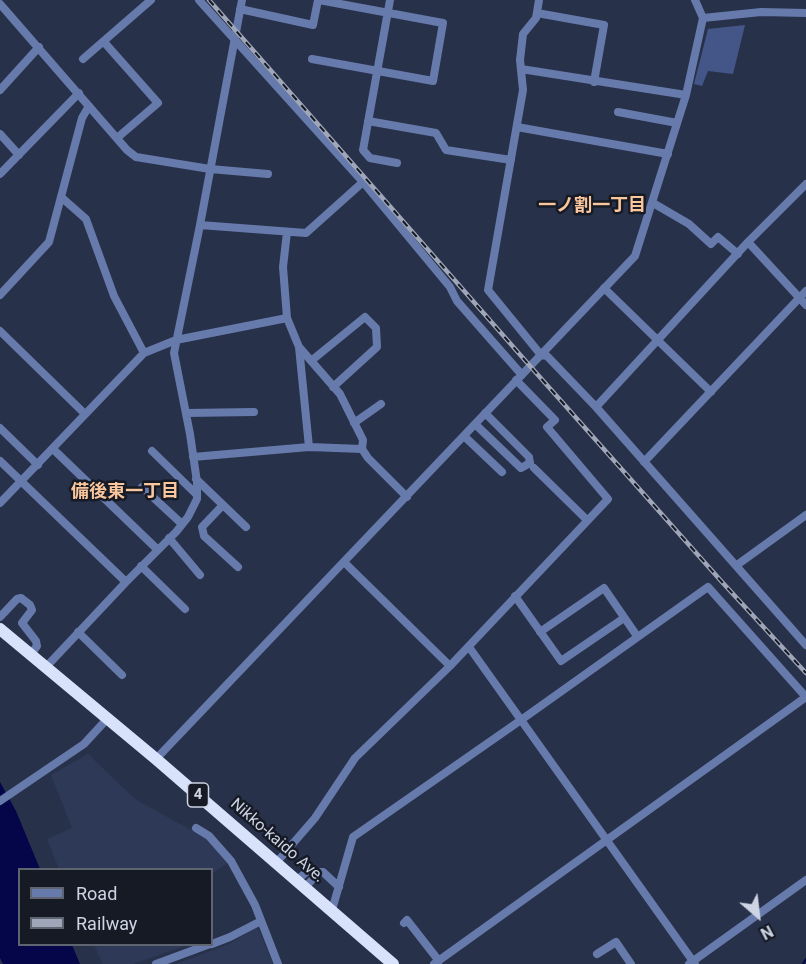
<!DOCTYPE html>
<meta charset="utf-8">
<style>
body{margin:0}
#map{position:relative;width:806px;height:964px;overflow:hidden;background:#28314a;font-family:Roboto,sans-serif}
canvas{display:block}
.legend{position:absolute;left:18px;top:868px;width:195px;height:78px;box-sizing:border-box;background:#151a25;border:2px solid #5f6471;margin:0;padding:8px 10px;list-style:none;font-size:18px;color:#cdd4e3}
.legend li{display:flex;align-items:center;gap:12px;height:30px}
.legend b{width:30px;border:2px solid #5f6471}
.north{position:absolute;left:728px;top:886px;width:60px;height:60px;-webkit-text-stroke:4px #151a25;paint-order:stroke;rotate:152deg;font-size:16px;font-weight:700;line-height:24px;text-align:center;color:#cdd4e3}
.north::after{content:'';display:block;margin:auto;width:21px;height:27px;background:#cdd4e3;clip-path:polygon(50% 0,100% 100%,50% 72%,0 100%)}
</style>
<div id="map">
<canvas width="806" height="964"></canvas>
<ul class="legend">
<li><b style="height:8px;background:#677aac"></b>Road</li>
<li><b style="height:8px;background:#9fa6b8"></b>Railway</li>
</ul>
<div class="north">N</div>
</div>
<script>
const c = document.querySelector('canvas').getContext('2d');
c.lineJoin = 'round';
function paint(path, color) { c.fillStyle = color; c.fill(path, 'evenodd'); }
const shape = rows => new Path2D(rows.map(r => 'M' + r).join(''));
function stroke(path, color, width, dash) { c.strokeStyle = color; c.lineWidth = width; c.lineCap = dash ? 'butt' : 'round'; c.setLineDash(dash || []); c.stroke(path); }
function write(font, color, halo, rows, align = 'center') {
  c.font = font + ' Roboto,"Noto Sans JP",sans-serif'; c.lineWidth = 5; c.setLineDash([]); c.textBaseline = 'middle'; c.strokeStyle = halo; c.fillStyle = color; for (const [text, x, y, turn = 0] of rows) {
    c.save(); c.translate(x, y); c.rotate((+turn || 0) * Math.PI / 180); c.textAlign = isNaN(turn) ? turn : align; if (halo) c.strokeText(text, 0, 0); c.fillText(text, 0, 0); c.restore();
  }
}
paint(shape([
 [88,754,135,799,209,840,230,861,212,874,212,870,59,869,47,839,72,828,51,775],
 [256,928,259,930,273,964,176,964,229,944],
 [94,945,188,945,133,964,103,964]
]), '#2e3958');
paint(shape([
 [745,25,733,74,708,71,702,86,694,84,708,29]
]), '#445688');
paint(shape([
 [0,782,16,811,40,869,20,870,20,944,72,945,80,964,3,964,0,958]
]), '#05054a');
stroke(shape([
 [803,964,806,959]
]), '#05054a', 2);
stroke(shape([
 [199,0,363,182,450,287,457,301,522,375],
 [390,0,363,150,370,158,397,163],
 [539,0,536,18,523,34,520,60,523,90,488,290,541,355,547,356,596,407,806,645],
 [0,4,127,150,136,157,210,169,268,174],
 [240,9,313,25,318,0],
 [537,13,604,25,594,82],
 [703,18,761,12,806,13],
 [104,42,158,103,117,138],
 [83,59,151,0],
 [312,59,433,81,443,23,319,0],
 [521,69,686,95],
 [0,90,39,47],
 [618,112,677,123],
 [368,121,436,133,446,150,511,160],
 [517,127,668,154],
 [0,134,19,155],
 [0,174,79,93],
 [61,197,86,219,114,296,144,353],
 [653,203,689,224,711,244,718,237,738,254],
 [200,225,306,233,363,182],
 [287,232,283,267,287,318,299,347,340,394,363,440,362,449,368,458,407,497],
 [748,242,806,305],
 [604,288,711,392],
 [0,295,49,242,82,118,89,106],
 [0,331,85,414],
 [299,347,309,447],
 [311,361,365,317,376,328,377,347,333,387],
 [596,407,748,242,806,184],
 [186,413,254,412],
 [354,423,381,404],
 [475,424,521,468,530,463,529,457,485,413],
 [0,428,38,465],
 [464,436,502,472],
 [53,449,158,550],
 [152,451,197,495],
 [193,457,309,447,362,449],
 [0,461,126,582],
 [644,462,806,291],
 [534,468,587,520],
 [196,479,246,527],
 [142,487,182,524],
 [0,503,144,353,176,340,287,318],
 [223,505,202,527,204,536,238,567],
 [169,538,200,575],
 [344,562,450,666],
 [737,565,806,515],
 [141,566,185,609],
 [515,596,561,661,624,618],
 [0,617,17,599,21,598,30,605,32,610,22,623,36,641,37,646,31,654],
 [78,632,122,675],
 [540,632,604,588,637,636],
 [469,647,695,964],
 [46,667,126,582,176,532,188,517,197,499,197,482,190,434,174,353,200,225,242,0],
 [156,759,635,256,686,95,703,18,695,0],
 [0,801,84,744,107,719],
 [196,828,209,836,231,861,255,905,278,964],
 [276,863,315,818,355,758,450,666,608,499,547,427,555,420,516,380],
 [297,880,310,869],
 [305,887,320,872,323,872,339,887],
 [332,910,353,837,521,720,708,587,806,697],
 [404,923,407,920,439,961],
 [212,944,230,937,261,921],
 [597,954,616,942,631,964],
 [156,964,210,944],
 [434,964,806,697],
 [689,964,806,880]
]), '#677aac', 8);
stroke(shape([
 [0,629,156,759,393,964]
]), '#d8e2fb', 12);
const rail = shape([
 [209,0,530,366,722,582,806,673]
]);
stroke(rail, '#9fa6b8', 4.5);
stroke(rail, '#151a25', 2, [7]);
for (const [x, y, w] of [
 [198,795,21]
]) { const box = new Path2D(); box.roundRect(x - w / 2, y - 12, w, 24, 4.5); c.fillStyle = '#151a25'; c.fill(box); stroke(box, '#cdd4e3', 1.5); }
write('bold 15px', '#cdd4e3', null, [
 ["4",198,795]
]);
write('16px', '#cdd4e3', '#151a25', [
 ["Nikko-kaido Ave.",277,841,41]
]);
write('bold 18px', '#fac69e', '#151a25', [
 ["一ノ割一丁目",592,206],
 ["備後東一丁目",125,492]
]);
</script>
